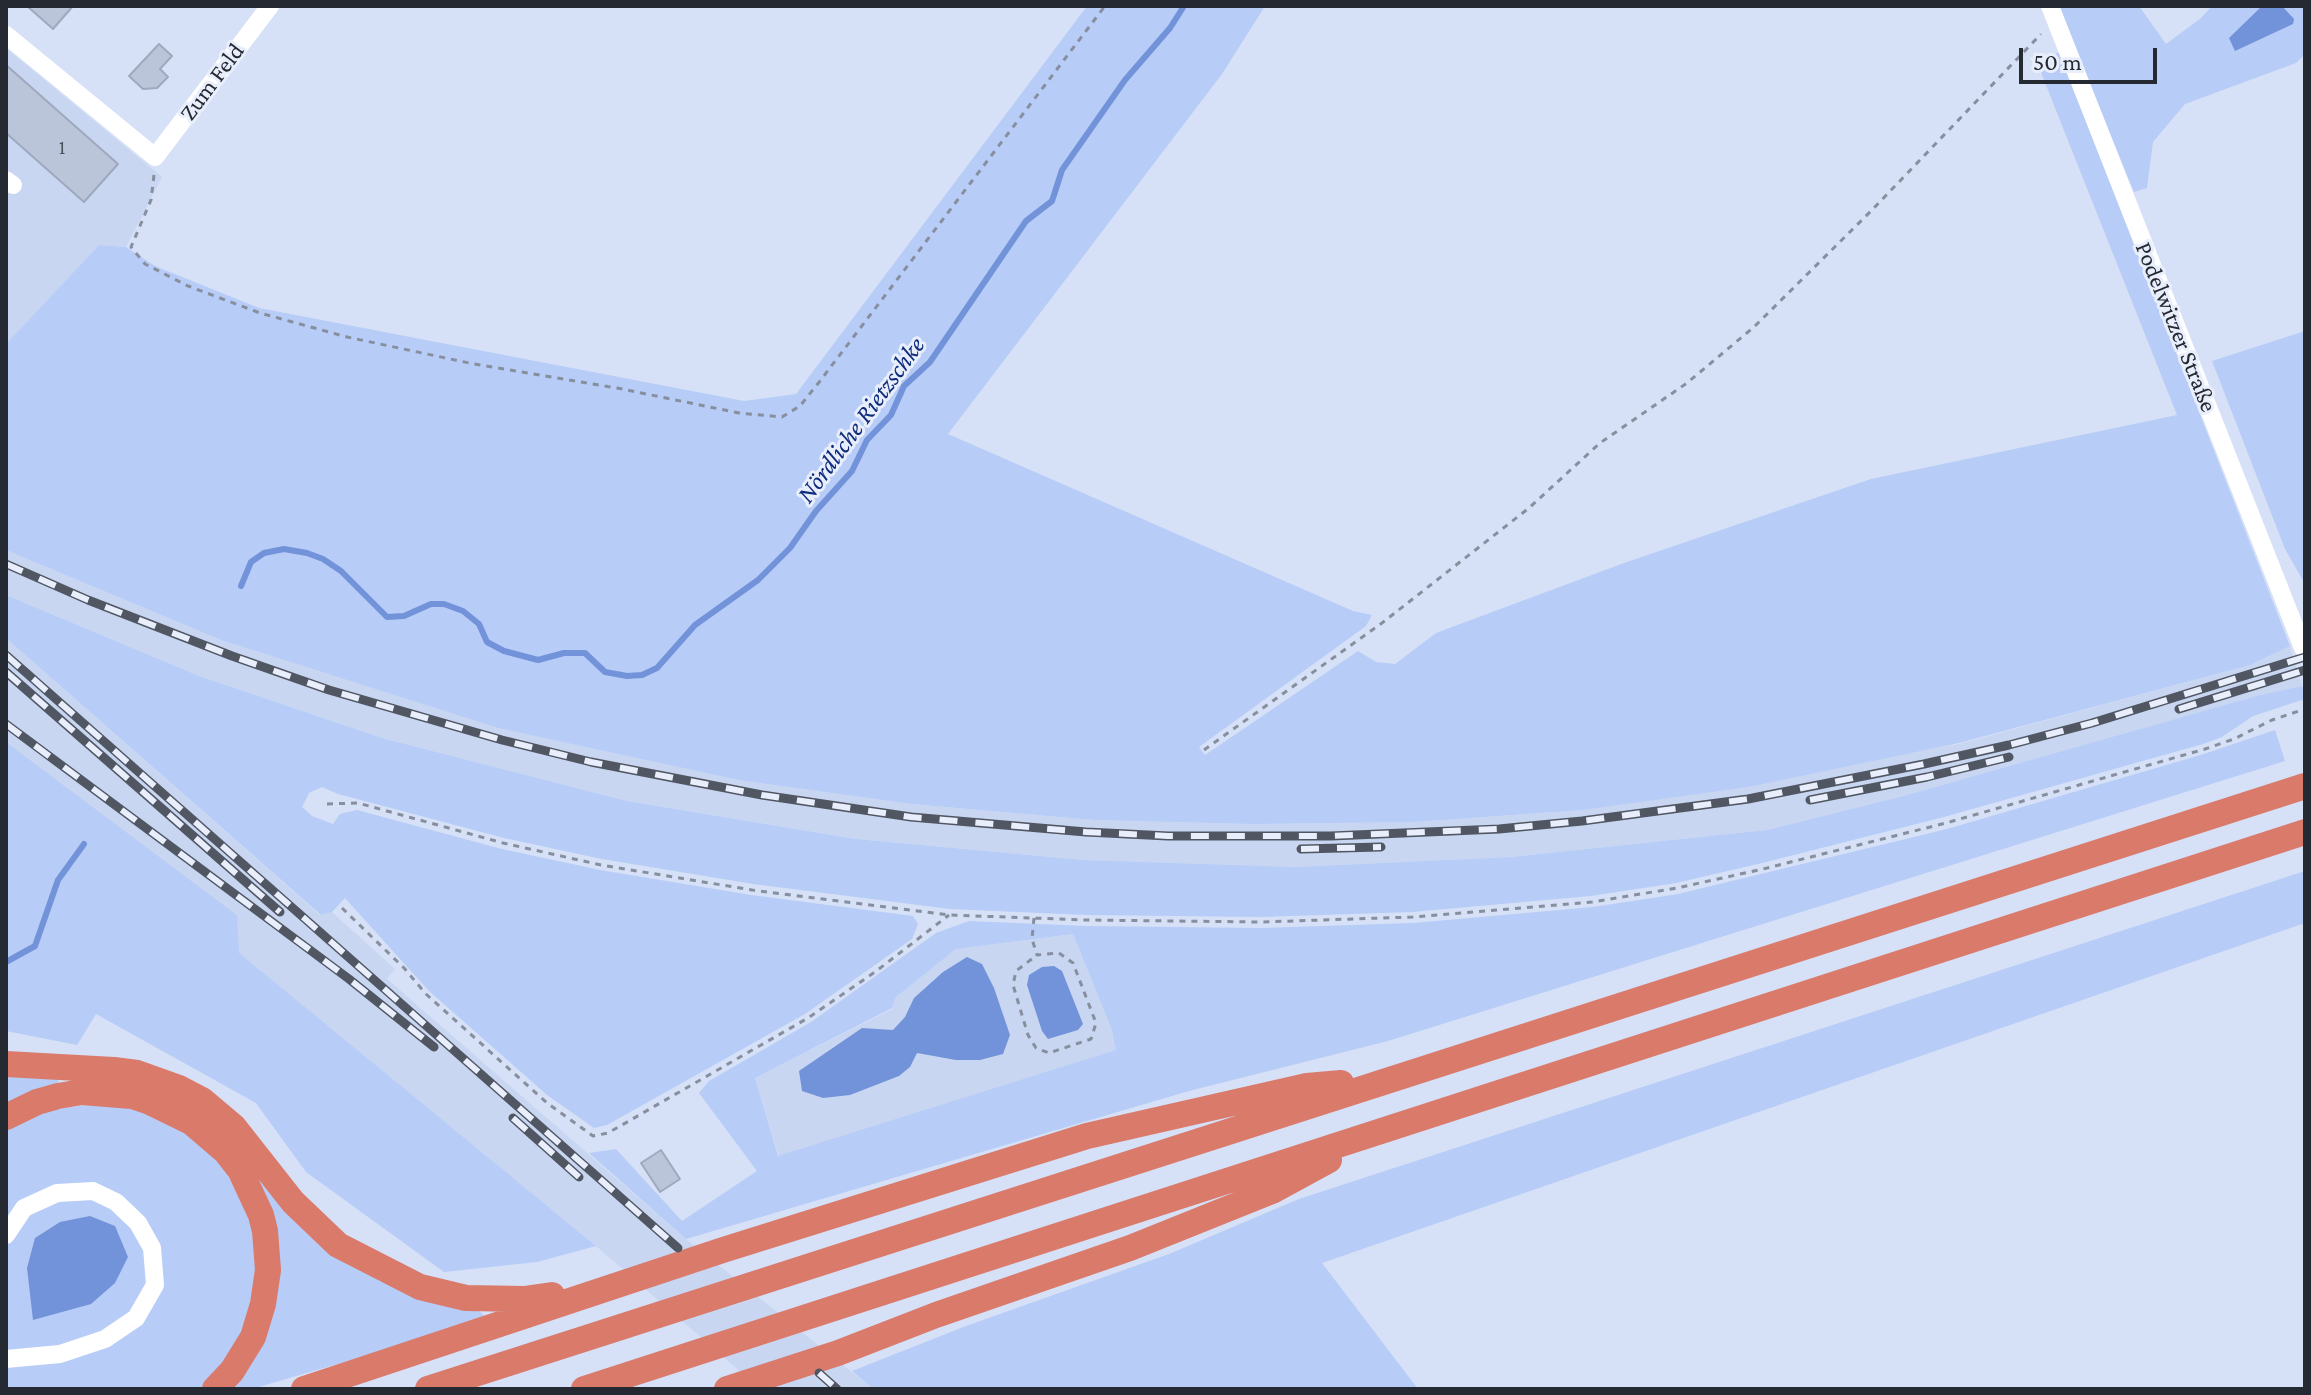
<!DOCTYPE html>
<meta charset="utf-8">
<style>
body{margin:0}
#map{position:relative;width:2311px;height:1395px;overflow:hidden;background:#d6e1f7;font-family:"Crimson Pro",serif}
canvas{display:block}
.frame{position:absolute;inset:0;border:8px solid #252931;pointer-events:none}
.scale{position:absolute;left:2019px;top:48px;width:138px;height:36px;box-sizing:border-box;border:4px solid #252931;border-top:0;padding-left:10px;font-size:24px;line-height:28px;white-space:nowrap;color:#252931;-webkit-text-stroke:6px #e8eefc;paint-order:stroke}
</style>
<div id="map">
<canvas width="2311" height="1395"></canvas>
<div class="frame"></div>
<div class="scale">50 m</div>
</div>
<script>
const c = document.querySelector('canvas').getContext('2d');
c.lineJoin = 'round';
function paint(path, color) { c.fillStyle = color; c.fill(path, 'evenodd'); }
const shape = rows => new Path2D(rows.map(r => 'M' + r).join(''));
function stroke(path, color, width, dash) { c.strokeStyle = color; c.lineWidth = width; c.lineCap = dash ? 'butt' : 'round'; c.setLineDash(dash || []); c.stroke(path); }
function write(font, color, halo, rows, align = 'center') {
  c.font = font + ' "Crimson Pro",serif'; c.lineWidth = 6; c.setLineDash([]); c.textBaseline = 'middle'; c.strokeStyle = halo; c.fillStyle = color; for (const [text, x, y, turn = 0] of rows) {
    c.save(); c.translate(x, y); c.rotate((+turn || 0) * Math.PI / 180); c.textAlign = isNaN(turn) ? turn : align; if (halo) c.strokeText(text, 0, 0); c.fillText(text, 0, 0); c.restore();
  }
}
paint(shape([
 [6,48,162,177,126,247,99,245,6,344],
 [6,550,221,640,498,728,738,780,912,804,1094,820,1253,824,1414,822,1582,810,1959,744,2250,665,2290,646,2302,686,2260,695,1907,795,1767,830,1511,857,1296,867,1083,860,856,839,627,801,382,738,199,676,6,595],
 [6,638,320,915,332,912,395,969,387,979,686,1239,873,1389,760,1389,596,1246,238,953,237,915,6,742],
 [1073,934,1112,1030,1117,1050,779,1157,755,1078,892,1009,896,997,956,949]
]), '#c8d6f2');
paint(shape([
 [1087,6,1265,6,1222,74,948,434,1353,611,1372,615,1366,626,1199,747,1205,755,1358,651,1376,662,1395,664,1436,633,1624,563,1871,479,2177,415,2038,65,2059,52,2290,646,2250,665,1959,743,1748,787,1582,810,1414,822,1253,824,1094,820,912,804,738,780,498,728,221,640,6,550,6,344,99,245,126,247,155,266,259,308,744,401,796,394],
 [2058,6,2139,6,2166,44,2201,18,2212,6,2305,6,2305,54,2296,63,2185,104,2153,142,2147,188,2134,192],
 [2305,331,2305,584,2285,549,2212,361],
 [6,595,199,676,382,738,627,801,856,839,1083,860,1296,867,1511,857,1767,830,1907,795,2260,695,2302,686,2305,699,2253,716,2222,737,2203,744,1944,817,1762,863,1676,883,1591,896,1412,912,1261,917,1086,915,950,909,753,884,602,859,504,838,338,794,322,787,309,793,302,807,312,816,333,824,340,814,357,810,502,849,600,870,751,895,913,916,918,924,912,939,805,1014,607,1125,594,1128,547,1095,429,991,345,898,332,912,321,915,6,638],
 [2275,730,2285,761,1388,1041,1189,1091,686,1239,589,1153,616,1149,682,1221,757,1171,699,1093,709,1081,811,1022,936,933,969,921,1086,926,1261,928,1413,923,1593,907,1678,894,1947,829,2204,754],
 [1073,934,1112,1030,1116,1050,778,1156,755,1078,892,1008,896,997,956,949],
 [6,742,237,915,239,953,596,1246,537,1262,444,1272,306,1172,256,1103,96,1014,77,1045,6,1031],
 [2305,871,2305,923,1322,1263,1418,1389,873,1389,852,1371,966,1326,1169,1254,1299,1199],
 [6,1076,57,1079,61,1085,6,1105],
 [86,1105,135,1107,174,1124,208,1148,224,1168,252,1224,258,1274,246,1330,222,1369,201,1389,6,1389,6,1130,43,1111],
 [256,1168,287,1207,477,1308,485,1317,433,1336,252,1389,234,1389,269,1328,279,1270,254,1176]
]), '#b7ccf6');
paint(shape([
 [2262,6,2282,6,2294,19,2293,24,2235,51,2229,38],
 [967,957,982,964,994,988,1010,1035,1003,1054,980,1060,956,1060,917,1053,910,1067,899,1076,850,1095,823,1098,802,1091,799,1071,862,1028,893,1030,905,1017,914,998,943,972],
 [1054,966,1062,971,1083,1024,1078,1030,1048,1039,1042,1031,1027,985,1029,975,1042,967],
 [90,1216,115,1226,128,1257,115,1283,91,1304,33,1320,27,1268,35,1238,60,1222]
]), '#7293d9');
stroke(shape([
 [241,586,251,562,264,553,284,549,307,553,323,559,341,571,387,617,404,616,431,604,444,604,463,611,479,624,487,642,504,651,538,660,564,653,585,653,605,672,627,676,642,675,657,668,695,625,758,580,790,548,816,511,852,471,867,440,891,415,904,386,930,362,1026,221,1052,201,1062,170,1125,80,1170,28,1184,6],
 [6,962,35,946,58,880,84,844]
]), '#7293d9', 6);
const building = shape([
 [27,6,73,6,53,29,27,6],
 [159,44,172,56,160,69,168,77,157,88,143,89,129,76,159,44],
 [6,65,118,164,84,202,6,133,6,65],
 [661,1150,680,1179,660,1192,641,1163,661,1150]
]);
paint(building, '#bac5da');
stroke(building, '#9fa9be', 2);
stroke(shape([
 [154,175,151,200,131,247,145,264,188,286,260,313,347,337,469,363,617,388,739,413,782,417,800,406,820,381,1105,6],
 [1204,750,1382,623,1529,508,1600,443,1687,383,1754,327,1872,210,2041,34],
 [327,804,358,803,503,843,601,865,752,890,949,915,1086,920,1261,922,1413,917,1592,902,1677,888,1763,869,1946,823,2205,749,2234,739,2272,720,2305,709],
 [342,908,404,968,426,994,547,1103,593,1136,608,1133,808,1018,875,972,949,915],
 [1034,918,1032,939,1037,955,1059,953,1073,963,1096,1023,1091,1039,1049,1053,1036,1048,1028,1035,1013,985,1016,971,1037,955]
]), '#878f9f', 3, [6, 6]);
stroke(shape([
 [2050,6,2303,648],
 [6,35,155,157,270,6],
 [6,180,13,185],
 [6,1235,24,1208,57,1193,93,1191,116,1202,138,1223,152,1248,155,1285,136,1318,105,1339,60,1354,6,1359]
]), '#fff', 18);
stroke(shape([
 [6,1064,114,1070,137,1073,179,1088,202,1100,234,1127,293,1202,338,1245,420,1287,466,1298,524,1299,552,1295],
 [6,1117,37,1102,58,1096,82,1092,132,1096,150,1102,191,1122,226,1152,240,1170,261,1215,265,1231,268,1270,263,1304,253,1337,232,1371,215,1389],
 [304,1389,723,1250,1087,1136,1307,1086,1341,1083],
 [428,1389,2305,786],
 [584,1389,2305,832],
 [727,1389,838,1353,936,1315,1130,1248,1272,1191,1329,1160]
]), '#da7a6b', 26);
const rail = shape([
 [6,564,88,600,232,656,329,690,502,740,591,762,762,795,911,817,1086,832,1168,836,1331,836,1499,829,1582,821,1748,799,1924,764,2009,745,2092,723,2305,657],
 [6,655,678,1248],
 [6,672,280,912],
 [2179,709,2305,670],
 [6,724,349,979,434,1047],
 [1810,800,1927,777,2009,757],
 [1301,849,1381,847],
 [513,1118,579,1177],
 [819,1373,837,1389]
]);
stroke(rail, '#515762', 9);
stroke(rail, '#e8eefc', 6, [18]);
write('20px', '#4a505b', null, [
 ["1",62,148]
]);
write('24px', '#252931', '#e8eefc', [
 ["Zum Feld",212,82,-53],
 ["Podelwitzer Straße",2176,327,68]
]);
write('italic 26px', '#0f2c7d', '#e8eefc', [
 ["Nördliche Rietzschke",861,420,-54]
]);
</script>
